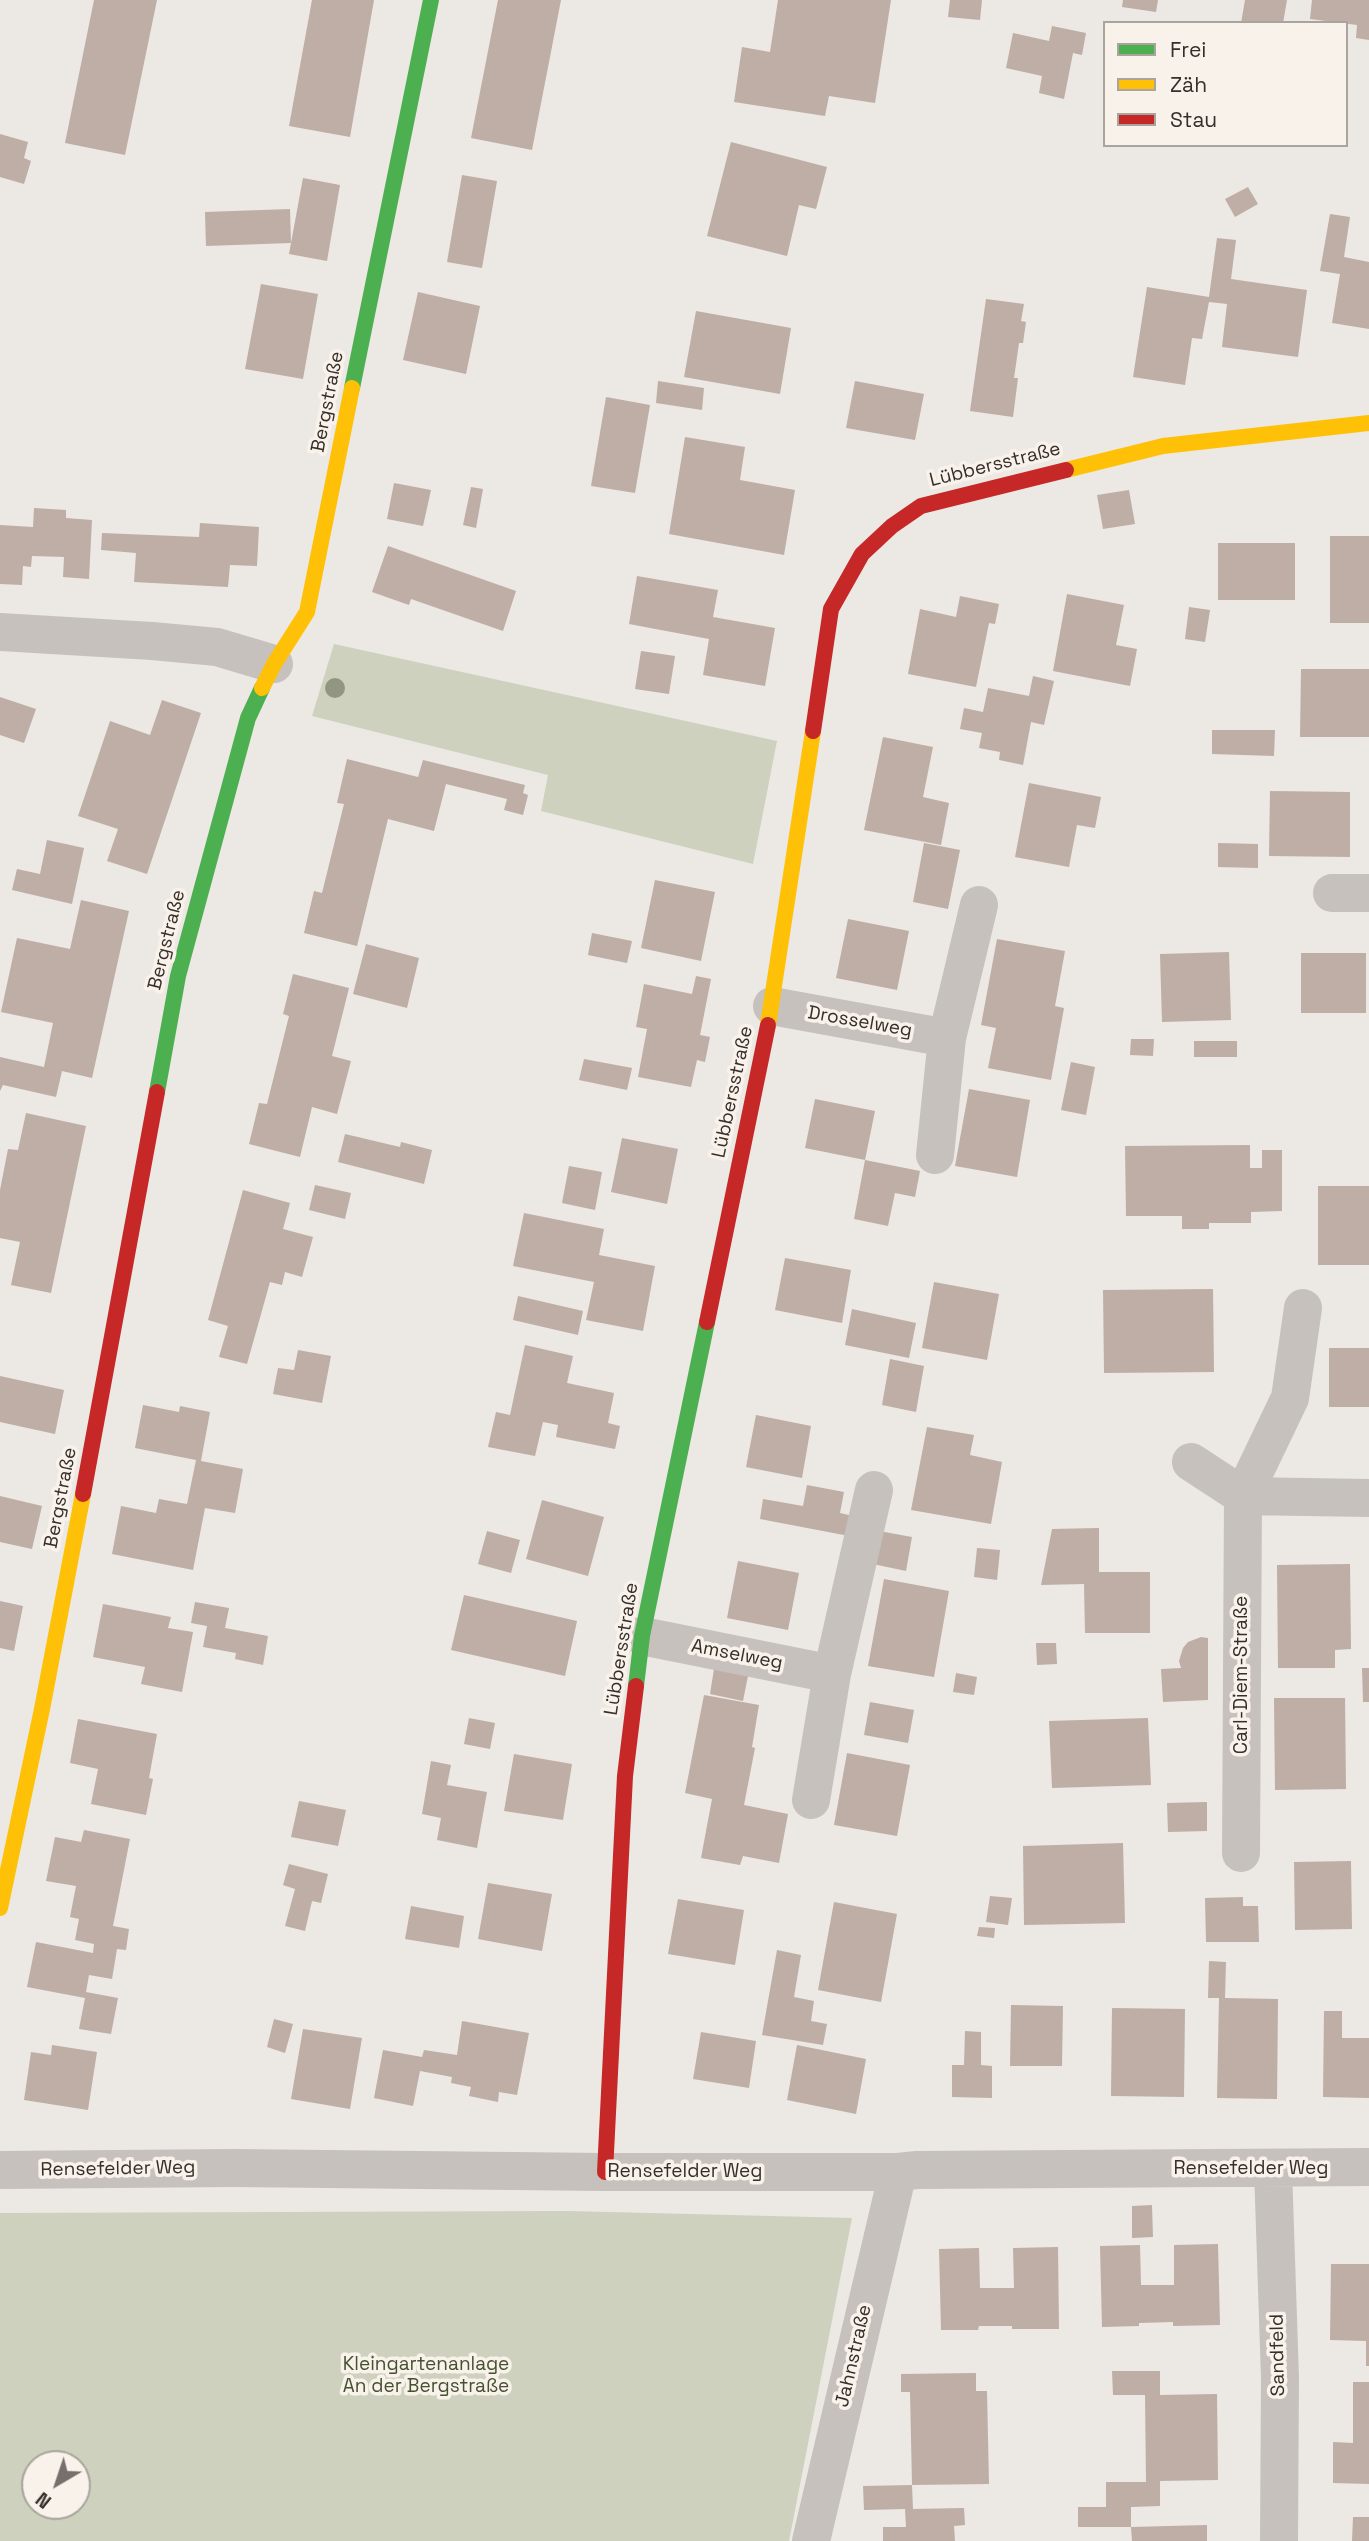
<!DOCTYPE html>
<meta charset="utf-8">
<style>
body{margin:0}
#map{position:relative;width:1369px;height:2541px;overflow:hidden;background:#ece8e3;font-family:"Space Grotesk",sans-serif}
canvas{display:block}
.legend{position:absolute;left:1103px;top:21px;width:245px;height:126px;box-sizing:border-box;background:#f8f2eb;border:2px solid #aaa49e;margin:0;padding:9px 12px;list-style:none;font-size:21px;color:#362e2a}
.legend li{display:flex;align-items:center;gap:14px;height:35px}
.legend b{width:35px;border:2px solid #aaa49e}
.north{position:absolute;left:21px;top:2450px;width:70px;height:70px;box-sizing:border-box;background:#f8f2eb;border:2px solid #aaa49e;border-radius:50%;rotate:219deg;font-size:19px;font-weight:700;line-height:28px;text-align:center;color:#362e2a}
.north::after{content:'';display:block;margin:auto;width:24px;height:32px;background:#766f6b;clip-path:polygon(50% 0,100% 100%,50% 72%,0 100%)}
</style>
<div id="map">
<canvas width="1369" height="2541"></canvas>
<ul class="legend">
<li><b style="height:9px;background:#4caf50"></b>Frei</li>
<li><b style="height:9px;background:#ffc107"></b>Zäh</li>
<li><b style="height:9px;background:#c62828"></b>Stau</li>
</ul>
<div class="north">N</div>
</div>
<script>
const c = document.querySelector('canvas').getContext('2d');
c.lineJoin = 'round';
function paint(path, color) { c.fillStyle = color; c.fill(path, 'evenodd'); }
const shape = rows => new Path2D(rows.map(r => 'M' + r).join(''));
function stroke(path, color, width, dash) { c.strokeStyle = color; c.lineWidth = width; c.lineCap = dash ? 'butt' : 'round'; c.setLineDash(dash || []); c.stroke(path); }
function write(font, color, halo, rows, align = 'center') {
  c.font = font + ' "Space Grotesk",sans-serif'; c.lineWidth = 7; c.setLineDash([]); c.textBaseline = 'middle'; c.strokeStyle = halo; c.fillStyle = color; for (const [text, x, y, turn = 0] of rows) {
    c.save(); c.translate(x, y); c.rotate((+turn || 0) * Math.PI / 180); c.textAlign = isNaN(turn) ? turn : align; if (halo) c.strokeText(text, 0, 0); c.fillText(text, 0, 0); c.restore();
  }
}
paint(shape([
 [334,644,777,741,753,864,541,811,548,775,312,716],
 [567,2211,852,2218,789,2541,0,2541,0,2213],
 [35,2464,77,2464,77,2506,35,2506]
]), '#cdd1be');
paint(shape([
 [94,0,157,0,125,155,65,143],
 [312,0,374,0,350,137,289,126],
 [498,0,561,0,532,150,471,138],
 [778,0,891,0,875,103,829,96,825,116,734,102,742,47,770,52],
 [950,0,982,0,980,20,948,17],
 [1123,0,1158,0,1156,12,1122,7],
 [1245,0,1287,0,1283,23,1241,23],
 [1312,0,1369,0,1369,40,1356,38,1357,25,1310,19],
 [1052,26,1086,33,1082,55,1073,53,1064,99,1039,93,1042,76,1006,68,1013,33,1049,41],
 [0,134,28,142,24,158,31,161,24,184,0,177],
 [731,142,827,167,816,209,799,205,787,256,707,236],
 [462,175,497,181,482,268,447,262],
 [303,178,340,185,327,261,289,254,291,243,206,246,205,212,290,209,291,243],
 [1248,187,1258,204,1235,217,1225,199],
 [1330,214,1350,217,1344,257,1369,262,1369,329,1332,323,1340,274,1320,271],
 [1217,238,1236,240,1231,279,1307,290,1298,357,1222,347,1227,304,1209,302,1202,339,1192,338,1185,385,1133,377,1147,287,1209,297],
 [261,284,318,294,303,379,245,369],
 [418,292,480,306,466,374,403,360],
 [986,299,1024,304,1021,321,1026,322,1023,343,1019,343,1014,378,1018,378,1013,417,970,411],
 [696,311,791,328,780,394,684,377],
 [658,381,704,388,702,410,656,403],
 [855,381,924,394,915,440,846,428],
 [606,397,650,405,635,493,591,486],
 [685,437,745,447,740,480,795,490,784,555,669,534],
 [394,483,431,490,423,526,387,519],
 [471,487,483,489,476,528,463,525],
 [1129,490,1135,524,1103,529,1097,495],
 [34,508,66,510,66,518,92,520,89,579,63,577,64,557,32,556,31,567,23,566,22,585,0,584,0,525,33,527],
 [200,523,259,527,257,566,230,565,228,587,134,582,136,553,101,550,102,533,199,537],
 [1330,536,1369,536,1369,623,1330,623],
 [1218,543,1295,543,1295,600,1218,600],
 [388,546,516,591,503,631,411,599,409,605,372,592],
 [637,576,718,590,713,617,775,628,765,686,703,675,709,639,629,624],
 [1067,594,1124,605,1116,645,1137,649,1130,686,1053,671],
 [960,596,999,604,995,624,989,623,976,687,908,674,920,609,956,617],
 [1189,607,1210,610,1205,642,1185,639],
 [641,651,675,656,669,694,635,689],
 [1301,669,1369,669,1369,737,1300,737],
 [1033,676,1054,681,1044,725,1031,722,1023,765,999,760,1000,752,979,748,982,733,960,729,964,708,983,712,988,688,1029,696],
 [0,697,36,709,24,743,0,735],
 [162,700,201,713,147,874,107,861,118,829,78,816,110,721,150,735],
 [1212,730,1275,730,1274,756,1212,754],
 [883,737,933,747,923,797,949,803,941,845,864,830],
 [347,759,418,777,423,760,525,785,523,793,528,795,523,815,504,810,507,799,446,784,434,831,388,819,357,946,304,933,314,891,322,893,344,804,337,803],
 [1029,783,1101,797,1095,828,1077,825,1069,867,1015,857],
 [1270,791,1350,792,1350,857,1269,856],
 [47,840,84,848,72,904,12,890,17,869,40,874],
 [924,843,960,850,948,909,913,902],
 [1218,843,1258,844,1258,868,1218,867],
 [655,880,715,892,701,961,641,948],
 [81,900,129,911,92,1078,62,1071,56,1097,3,1085,0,1091,0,1057,44,1067,53,1023,1,1012,17,938,70,949],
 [848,919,909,931,897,990,836,978],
 [592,933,632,941,627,963,588,955],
 [997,939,1065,951,1055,1006,1064,1008,1051,1080,988,1068,996,1028,981,1025],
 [366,944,419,958,407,1008,353,994],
 [1229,952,1231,1020,1162,1022,1160,954],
 [1301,953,1366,953,1366,1013,1301,1013],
 [293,974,349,988,332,1056,351,1061,337,1114,312,1107,300,1157,249,1144,259,1103,267,1104,289,1016,283,1014],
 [696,976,711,979,700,1035,710,1037,705,1062,697,1060,691,1087,638,1077,647,1029,636,1027,644,984,692,994],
 [1131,1039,1154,1039,1153,1056,1130,1055],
 [1194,1041,1237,1041,1237,1057,1194,1057],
 [584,1059,632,1068,627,1090,579,1080],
 [1071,1062,1095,1067,1086,1115,1061,1110],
 [969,1089,1030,1100,1017,1177,955,1166],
 [815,1099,875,1111,865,1160,805,1148],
 [26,1113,86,1126,51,1293,11,1285,20,1242,0,1238,0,1190,8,1149,18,1150],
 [345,1134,400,1147,401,1142,432,1150,424,1184,338,1162],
 [622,1138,678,1149,667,1204,611,1192],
 [1250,1145,1250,1168,1262,1168,1262,1150,1282,1150,1282,1211,1251,1212,1251,1223,1209,1223,1209,1229,1182,1229,1182,1216,1126,1216,1125,1146],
 [865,1160,920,1171,915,1197,895,1193,888,1226,854,1219],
 [569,1166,602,1172,595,1210,562,1203],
 [315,1185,351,1193,345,1219,309,1210],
 [1318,1186,1369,1186,1369,1265,1318,1265],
 [243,1190,290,1203,283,1229,313,1237,302,1277,285,1272,282,1285,270,1282,247,1364,219,1357,228,1326,208,1320],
 [524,1213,604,1229,599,1255,655,1266,643,1331,586,1320,594,1282,513,1266],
 [785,1258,851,1270,842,1323,775,1310],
 [934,1282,999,1294,987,1360,922,1348],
 [1213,1289,1214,1372,1104,1373,1103,1290],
 [518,1296,583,1311,578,1335,513,1320],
 [852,1309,916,1323,909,1358,845,1345],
 [525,1345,573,1356,567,1383,614,1393,608,1423,620,1426,615,1449,556,1437,558,1425,543,1422,535,1456,488,1447,496,1412,510,1415],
 [1329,1348,1369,1348,1369,1407,1329,1407],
 [298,1350,331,1356,322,1403,273,1394,278,1368,294,1370],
 [890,1359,924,1366,916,1412,882,1405],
 [0,1376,64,1390,55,1434,0,1422],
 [143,1405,179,1412,180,1406,210,1412,201,1461,243,1469,235,1513,205,1508,193,1570,112,1554,121,1506,156,1513,159,1499,187,1504,196,1460,135,1448],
 [756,1415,811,1426,802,1478,746,1467],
 [927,1427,974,1435,970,1455,1002,1462,991,1524,911,1510],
 [807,1485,844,1492,840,1513,853,1516,849,1536,760,1519,763,1499,803,1506],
 [0,1496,42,1506,32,1549,0,1542],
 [542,1500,604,1517,588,1576,526,1559],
 [1099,1528,1099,1572,1150,1572,1150,1633,1085,1633,1084,1584,1041,1585,1052,1529],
 [487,1531,520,1540,511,1573,478,1564],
 [879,1531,912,1537,906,1571,873,1564],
 [977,1548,1000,1550,997,1580,974,1577],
 [738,1561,799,1573,788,1630,727,1618],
 [1350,1564,1351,1649,1335,1650,1335,1668,1278,1668,1277,1565],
 [884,1579,949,1591,934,1677,868,1666],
 [464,1595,577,1621,565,1676,451,1650],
 [0,1601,23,1606,14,1651,0,1648],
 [195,1602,229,1608,225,1628,268,1636,263,1665,235,1659,236,1653,203,1647,207,1626,191,1623],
 [103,1604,171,1617,168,1628,193,1632,182,1692,141,1684,145,1667,93,1657],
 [1201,1637,1208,1638,1208,1700,1163,1702,1161,1669,1181,1668,1179,1661,1183,1648,1188,1642],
 [1036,1643,1056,1643,1057,1664,1037,1665],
 [1362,1668,1369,1668,1369,1702,1363,1702],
 [714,1669,748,1676,743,1701,710,1694],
 [956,1673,977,1677,974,1695,953,1692],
 [704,1695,759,1705,752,1747,755,1748,744,1805,788,1814,779,1863,743,1856,740,1865,701,1858,712,1799,685,1793],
 [1274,1698,1345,1698,1346,1789,1275,1790],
 [870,1702,914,1710,908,1743,864,1735],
 [469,1718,495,1723,490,1749,464,1744],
 [1148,1718,1151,1785,1052,1788,1049,1721],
 [78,1719,157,1734,149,1778,153,1779,146,1815,91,1804,98,1769,70,1763],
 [847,1753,910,1765,897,1836,834,1825],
 [514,1754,572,1764,563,1820,504,1811],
 [431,1761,451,1765,447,1785,487,1792,477,1848,437,1840,441,1818,422,1814],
 [299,1801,346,1810,338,1846,291,1837],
 [1207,1802,1207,1831,1168,1832,1167,1803],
 [84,1830,130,1839,113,1926,129,1929,126,1950,117,1949,112,1979,89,1975,86,1992,118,1998,111,2034,79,2029,85,1998,27,1987,36,1942,93,1953,94,1944,75,1940,79,1919,70,1917,76,1886,46,1881,55,1837,81,1842],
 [1123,1843,1125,1923,1024,1925,1023,1846],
 [1351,1861,1352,1929,1295,1930,1294,1862],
 [289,1864,328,1874,321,1903,312,1901,305,1931,285,1926,295,1889,283,1885],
 [488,1883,552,1894,542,1951,478,1939],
 [990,1896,1012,1898,1008,1925,986,1922],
 [1243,1897,1243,1906,1258,1906,1259,1942,1206,1942,1205,1898],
 [678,1899,744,1910,735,1965,668,1954],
 [834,1902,897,1914,881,2002,818,1990],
 [411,1906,464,1916,459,1948,405,1939],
 [979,1927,995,1928,994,1938,977,1936],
 [777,1950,801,1955,794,1997,814,2001,811,2021,827,2024,823,2045,762,2035],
 [1209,1961,1226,1962,1225,1998,1278,1999,1277,2099,1217,2098,1219,1998,1208,1998],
 [1011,2005,1063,2006,1062,2066,1010,2066],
 [1112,2008,1185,2009,1184,2097,1111,2096],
 [1324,2011,1342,2011,1342,2038,1369,2038,1369,2098,1323,2097],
 [274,2019,293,2024,285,2053,267,2047],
 [462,2021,529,2033,517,2095,499,2092,498,2102,469,2096,471,2087,451,2083,452,2077,420,2071,413,2106,374,2098,383,2050,422,2057,424,2050,457,2055],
 [303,2029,362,2038,350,2109,291,2099],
 [965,2031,981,2032,981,2065,992,2066,992,2098,952,2097,952,2065,964,2065],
 [701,2032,756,2041,749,2088,693,2079],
 [52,2045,97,2052,88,2110,24,2100,31,2052,51,2055],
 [797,2045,866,2059,856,2114,787,2100],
 [1152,2205,1153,2237,1132,2238,1132,2206],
 [1218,2244,1220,2325,1173,2326,1173,2322,1139,2323,1139,2326,1102,2327,1100,2246,1140,2245,1141,2285,1174,2285,1174,2245],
 [1058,2247,1059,2329,1012,2329,1012,2326,979,2326,978,2330,941,2330,939,2249,979,2248,980,2288,1014,2288,1013,2248],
 [1331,2264,1369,2264,1369,2366,1366,2366,1366,2341,1330,2340],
 [1112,2371,1160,2371,1160,2395,1217,2394,1218,2480,1160,2481,1160,2506,1131,2507,1131,2527,1207,2525,1207,2541,1132,2541,1131,2527,1078,2527,1078,2507,1106,2507,1106,2482,1146,2482,1145,2395,1113,2395],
 [976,2373,976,2391,987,2391,989,2484,912,2485,910,2392,901,2392,901,2374],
 [1353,2382,1369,2382,1369,2484,1333,2483,1333,2442,1353,2443],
 [912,2485,913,2509,964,2508,965,2525,954,2526,955,2541,883,2541,883,2527,906,2527,905,2509,864,2510,863,2486],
 [1353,2517,1369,2517,1369,2541,1352,2541]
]), '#beaea6');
stroke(shape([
 [0,632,152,641,217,647,274,664],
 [1332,893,1369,893],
 [772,1006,947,1038],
 [935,1155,947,1038,979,905],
 [1191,1462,1243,1496,1369,1498],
 [642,1636,832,1674],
 [811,1800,832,1674,874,1490],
 [1241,1853,1243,1496,1290,1398,1303,1308],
 [1273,2169,1280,2378,1279,2541],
 [0,2170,233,2168,605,2172,898,2172,917,2170,1369,2167],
 [811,2541,898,2172]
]), '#c6c1bc', 38);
stroke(shape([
 [352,388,431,0],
 [157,1092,178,976,248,718,262,688],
 [636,1686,642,1636,707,1322]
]), '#4caf50', 16);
stroke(shape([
 [1066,470,1163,446,1369,423],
 [262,688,274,664,307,612,352,388],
 [768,1025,813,731],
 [0,1908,42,1709,83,1494]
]), '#ffc107', 16);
stroke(shape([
 [813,731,831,609,862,554,892,526,921,506,1066,470],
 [707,1322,768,1025],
 [83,1494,157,1092],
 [605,2172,625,1776,636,1686]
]), '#c62828', 16);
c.fillStyle = '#909681';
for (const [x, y] of [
 [335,688]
]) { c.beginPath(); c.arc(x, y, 10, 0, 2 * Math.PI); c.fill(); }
write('19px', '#362e2a', '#f8f2eb', [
 ["Bergstraße",328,402,-79],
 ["Lübbersstraße",995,465,-14],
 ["Bergstraße",167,940,-76],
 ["Drosselweg",860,1022,10],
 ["Lübbersstraße",733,1092,-78],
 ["Bergstraße",61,1498,-79],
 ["Lübbersstraße",622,1649,-81],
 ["Amselweg",737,1655,11],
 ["Carl-Diem-Straße",1242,1675,-90],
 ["Rensefelder Weg",118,2169,-1],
 ["Rensefelder Weg",1251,2169],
 ["Rensefelder Weg",685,2172],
 ["Sandfeld",1278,2355,-91],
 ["Jahnstraße",854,2356,-77]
]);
write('19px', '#455230', '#f8f2eb', [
 ["Kleingartenanlage",426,2365],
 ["An der Bergstraße",426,2387]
]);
</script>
